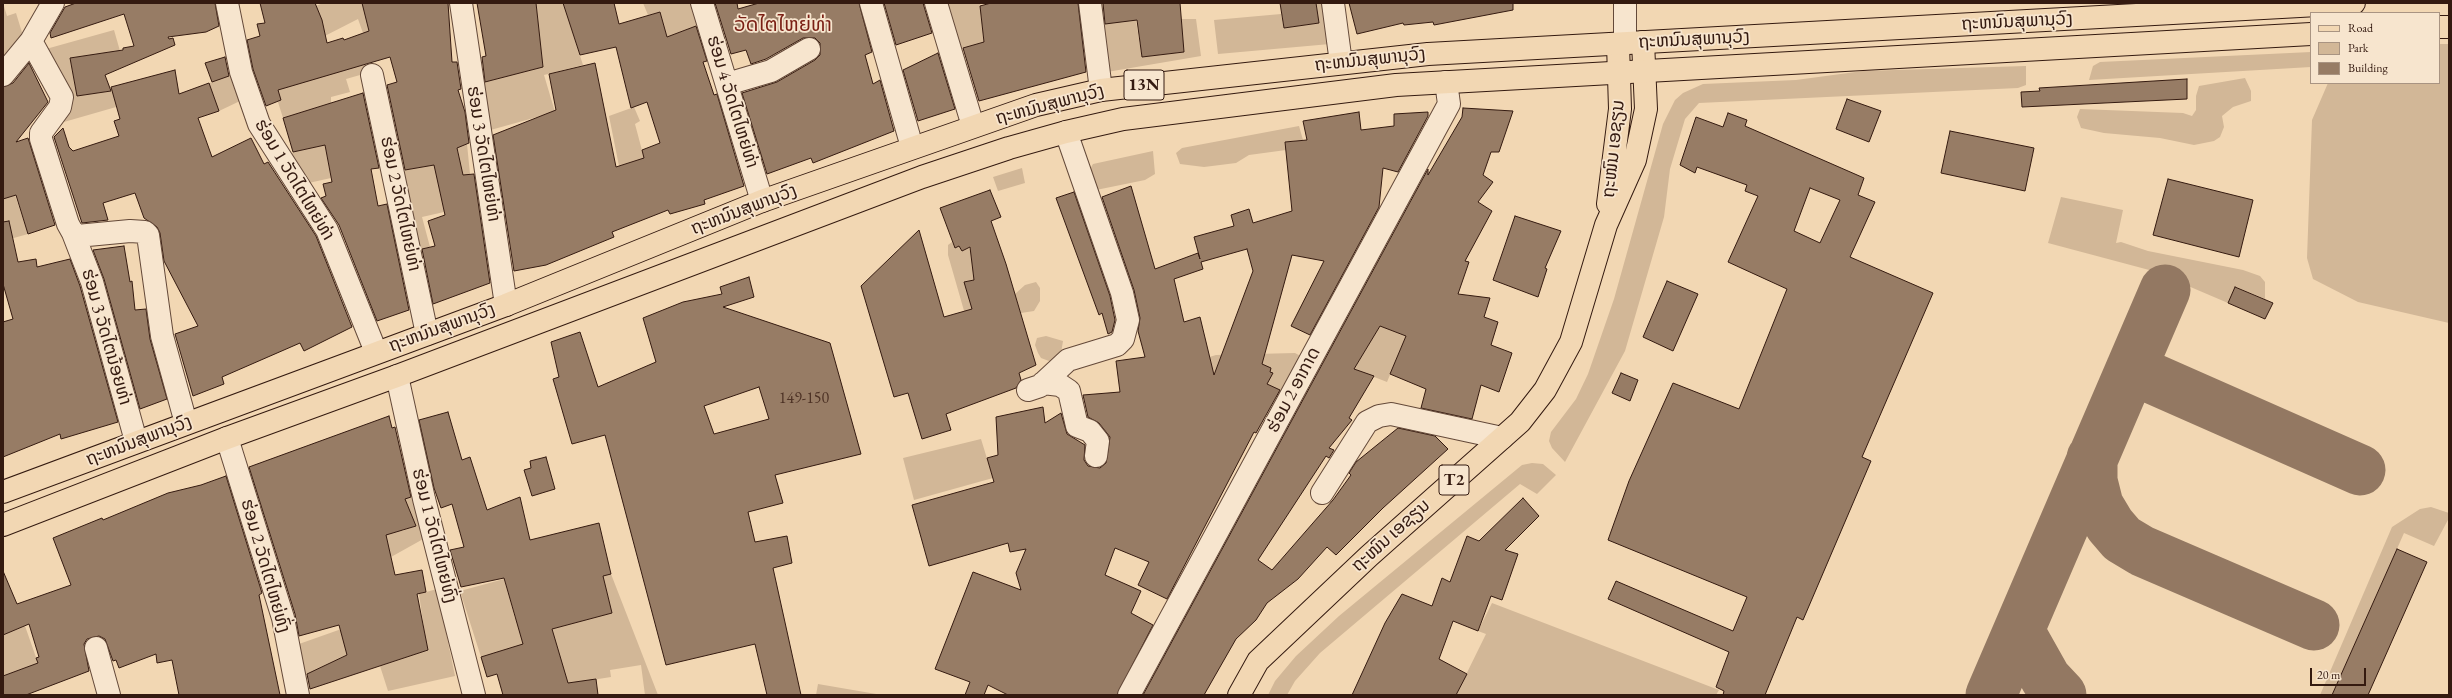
<!DOCTYPE html>
<meta charset="utf-8">
<style>
body{margin:0}
#map{position:relative;width:2452px;height:698px;overflow:hidden;background:#f2d7b3;font-family:"EB Garamond",serif}
canvas{display:block}
.frame{position:absolute;inset:0;border:4px solid #341a10;pointer-events:none}
.legend{position:absolute;left:2310px;top:12px;width:130px;height:72px;box-sizing:border-box;background:#f7e5ce;border:1px solid #a99482;margin:0;padding:5px 7px;list-style:none;font-size:12px;color:#341a10}
.legend li{display:flex;align-items:center;gap:8px;height:20px}
.legend b{width:20px;border:1px solid #a99482}
.scale{position:absolute;left:2310px;top:668px;width:56px;height:18px;box-sizing:border-box;border:2px solid #341a10;border-top:0;padding-left:5px;font-size:12px;line-height:14px;white-space:nowrap;color:#341a10;-webkit-text-stroke:3px #f7e5ce;paint-order:stroke}
</style>
<div id="map">
<canvas width="2452" height="698"></canvas>
<div class="frame"></div>
<ul class="legend">
<li><b style="height:5px;background:#f2d7b3"></b>Road</li>
<li><b style="height:11px;background:#d2b797"></b>Park</li>
<li><b style="height:11px;background:#977c65"></b>Building</li>
</ul>
<div class="scale">20 m</div>
</div>
<script>
const c = document.querySelector('canvas').getContext('2d');
c.lineJoin = 'round';
function paint(path, color) { c.fillStyle = color; c.fill(path, 'evenodd'); }
const shape = rows => new Path2D(rows.map(r => 'M' + r).join(''));
function stroke(path, color, width, dash) { c.strokeStyle = color; c.lineWidth = width; c.lineCap = dash ? 'butt' : 'round'; c.setLineDash(dash || []); c.stroke(path); }
function write(font, color, halo, rows, align = 'center') {
  c.font = font + ' "EB Garamond","Noto Sans Lao",serif'; c.lineWidth = 3.5; c.setLineDash([]); c.textBaseline = 'middle'; c.strokeStyle = halo; c.fillStyle = color; for (const [text, x, y, turn = 0] of rows) {
    c.save(); c.translate(x, y); c.rotate((+turn || 0) * Math.PI / 180); c.textAlign = isNaN(turn) ? turn : align; if (halo) c.strokeText(text, 0, 0); c.fillText(text, 0, 0); c.restore();
  }
}
paint(shape([
 [3,3,7,16,16,13,24,39,3,65],
 [323,3,363,3,372,46,368,47,358,19,313,42,319,13,316,6],
 [536,3,563,3,583,65,544,75,555,112,487,131,478,84,543,67],
 [643,3,694,3,701,24,667,37,660,12,648,15],
 [949,3,980,3,984,42,954,51,940,4],
 [1097,3,1133,3,1142,57,1184,52,1181,19,1196,19,1201,56,1107,72],
 [1316,3,1322,3,1330,44,1218,54,1214,20,1281,14,1284,28,1319,23],
 [114,30,120,51,70,58,77,96,126,89,130,103,50,126,66,97,46,49],
 [2439,44,2449,44,2449,323,2358,302,2313,279,2307,258,2312,120,2328,83,2439,83],
 [2311,52,2311,67,2089,80,2093,66,2100,62],
 [363,60,367,73,346,79,350,92,331,97,331,103,283,118,278,102,281,100,278,90],
 [2026,66,2026,85,2018,88,1699,103,1685,119,1670,169,1664,217,1625,351,1565,462,1552,448,1549,441,1551,432,1576,399,1588,374,1614,299,1663,124,1675,100,1683,93,1703,84,1796,80,1863,71],
 [232,75,240,101,219,111,209,83],
 [2245,78,2251,91,2251,101,2233,107,2222,116,2224,127,2220,137,2214,141,2194,145,2160,138,2104,133,2081,128,2077,117,2080,109,2183,113,2192,116,2196,110,2196,96,2199,86],
 [634,107,640,121,635,124,644,158,619,166,609,116],
 [1299,126,1303,140,1285,142,1286,150,1249,155,1236,163,1204,167,1180,164,1176,153,1182,148],
 [467,144,470,174,444,212,422,217,430,247,415,250,400,171,460,160,457,146],
 [325,145,331,178,304,184,287,158,293,152],
 [1153,151,1155,174,1145,180,1096,190,1085,178,1093,164],
 [1022,168,1025,183,998,191,993,177],
 [15,195,28,234,3,241,3,199],
 [2061,197,2123,210,2116,243,2121,242,2148,251,2243,270,2260,276,2265,282,2265,299,2236,287,2228,303,2153,271,2048,243],
 [952,242,955,248,959,246,962,250,969,248,972,252,974,280,964,282,982,304,983,377,948,255,948,245],
 [1036,282,1040,288,1040,301,1034,311,1021,313,1015,294,1025,285],
 [1380,326,1406,336,1387,382,1354,369],
 [1046,336,1063,341,1060,359,1049,361,1041,358,1038,353,1035,345,1037,338],
 [1295,353,1306,359,1283,401,1272,394,1275,388,1267,384,1273,373,1240,356,1207,385,1206,358,1216,355],
 [981,439,993,478,914,500,903,458],
 [1532,463,1543,464,1556,475,1537,494,1520,484,1320,653,1295,681,1287,695,1268,695,1275,681,1296,656,1339,616,1522,465],
 [411,497,425,538,391,557,355,532,400,525,402,531,416,526,405,499],
 [2431,507,2449,513,2449,518,2434,546,2404,533,2332,695,2320,695,2392,527,2420,509],
 [611,574,658,695,645,695,641,665,610,670,611,677,592,680,571,695,552,629,612,613,603,576],
 [504,579,515,618,533,642,481,657,460,591],
 [437,589,455,676,388,691,380,666,427,650,419,594],
 [1492,603,1719,690,1716,695,1456,695,1486,634,1478,631],
 [364,621,373,642,304,676,299,644],
 [25,626,38,663,3,676,3,635],
 [818,684,882,695,816,695]
]), '#d2b797');
stroke(shape([
 [2131,369,2360,470],
 [2092,458,2092,481,2098,505,2110,525,2122,539,2142,551,2314,625],
 [2019,631,2046,679,2061,695],
 [1991,695,2165,290]
]), '#937862', 51);
const building = shape([
 [76,3,215,3,219,26,206,32,168,37,169,39,173,38,175,45,105,75,111,91,77,96,70,58,123,50,123,48,134,46,124,14,51,38,50,33,65,7,76,3],
 [260,3,315,3,322,20,327,43,343,38,344,40,369,31,362,3,448,3,452,62,457,62,461,89,458,90,465,112,469,143,457,148,463,175,474,174,490,283,433,304,422,249,435,246,428,221,445,215,434,165,405,170,387,85,397,82,390,57,278,90,281,100,266,106,253,69,247,40,260,36,257,24,265,23,260,3],
 [477,3,536,3,543,67,485,82,482,57,486,56,477,3],
 [563,3,614,3,619,24,660,12,667,37,696,26,707,61,703,62,714,95,717,94,744,186,704,200,705,204,670,214,668,210,612,232,614,237,546,265,514,271,493,135,556,110,549,74,595,63,616,167,644,158,642,150,660,143,647,102,631,108,616,47,580,55,563,3],
 [715,3,737,3,738,9,759,3,859,3,872,52,865,55,873,84,880,80,894,131,813,163,811,158,767,174,742,93,777,82,815,60,820,55,820,43,815,38,803,38,766,59,751,64,746,50,731,54,715,3],
 [884,3,923,3,932,33,896,45,884,3],
 [991,3,1078,3,1086,72,979,101,963,48,984,42,980,6,991,3],
 [1103,3,1180,3,1184,52,1142,57,1137,20,1105,24,1103,3],
 [1280,3,1316,3,1319,23,1284,28,1280,3],
 [1349,3,1513,3,1513,10,1434,25,1433,22,1404,25,1403,23,1357,34,1349,3],
 [938,53,955,109,918,121,903,70,938,53],
 [225,57,229,76,212,82,205,63,225,57],
 [29,63,48,102,16,142,28,138,55,225,28,234,16,195,3,199,3,87,13,83,29,63],
 [175,70,179,94,209,83,219,111,198,118,212,157,251,138,264,164,268,162,316,236,352,327,304,351,300,343,222,377,224,384,193,396,175,334,198,326,164,261,160,233,157,227,144,218,135,193,103,203,108,220,82,223,54,137,63,128,69,147,73,151,119,136,114,121,120,119,111,87,175,70],
 [2187,79,2187,99,2022,107,2021,92,2040,91,2039,88,2187,79],
 [363,93,379,168,371,169,378,206,387,204,409,310,377,321,339,225,321,198,326,196,323,184,332,182,325,145,293,152,283,118,363,93],
 [1847,99,1881,111,1869,142,1836,129,1847,99],
 [1463,108,1513,111,1499,152,1491,152,1483,175,1493,182,1478,202,1492,211,1465,261,1469,262,1458,294,1490,298,1484,317,1498,322,1491,345,1512,353,1499,392,1481,385,1472,419,1421,408,1426,389,1390,374,1406,336,1380,326,1354,369,1374,376,1349,418,1352,420,1329,448,1334,450,1329,458,1326,456,1258,560,1272,570,1333,500,1351,475,1349,473,1356,462,1398,428,1435,436,1448,449,1383,508,1336,555,1327,547,1298,579,1267,603,1256,620,1236,639,1204,695,1143,695,1428,169,1428,175,1462,117,1463,108],
 [1359,112,1361,130,1394,126,1394,114,1428,112,1428,116,1398,172,1383,168,1379,207,1310,335,1291,326,1324,261,1292,255,1262,364,1271,368,1270,372,1273,373,1267,384,1280,390,1256,433,1254,432,1167,599,1138,585,1149,562,1115,548,1105,575,1141,591,1131,613,1153,625,1117,695,1008,695,988,685,984,695,965,695,970,682,935,669,973,572,1021,590,1016,573,1026,549,1010,552,1008,543,929,566,912,505,994,482,987,458,998,455,996,417,1043,407,1045,423,1061,413,1067,434,1085,445,1084,460,1088,466,1100,468,1106,463,1110,437,1099,423,1088,417,1083,395,1120,392,1116,361,1145,357,1138,331,1140,318,1134,290,1102,197,1131,186,1155,269,1198,253,1200,259,1194,237,1234,226,1231,215,1249,209,1253,223,1292,211,1285,142,1307,140,1303,121,1359,112],
 [1247,249,1253,271,1214,375,1200,317,1184,322,1174,279,1203,269,1201,262,1247,249],
 [1728,113,1747,120,1745,126,1864,178,1858,195,1875,202,1850,257,1933,293,1862,457,1871,461,1803,620,1797,617,1765,695,1723,695,1724,691,1716,687,1729,652,1608,599,1616,581,1733,631,1747,597,1608,540,1629,481,1673,383,1739,409,1787,289,1728,262,1758,196,1745,191,1747,185,1697,167,1695,173,1680,165,1696,117,1723,127,1728,113],
 [1810,188,1840,200,1820,243,1794,231,1810,188],
 [1950,131,2034,148,2025,191,1941,173,1950,131],
 [2168,179,2253,200,2239,257,2153,235,2168,179],
 [990,190,1001,217,991,221,1006,264,1036,365,1019,373,1021,380,1016,388,946,414,951,430,922,439,908,393,894,397,861,286,919,230,944,317,972,309,964,282,974,280,970,247,962,251,959,246,955,248,940,208,990,190],
 [1074,192,1110,296,1115,320,1112,332,1108,334,1102,313,1099,315,1056,198,1074,192],
 [1515,216,1561,231,1545,268,1547,269,1538,297,1493,280,1515,216],
 [9,221,18,262,36,259,37,267,70,259,80,286,118,422,61,439,60,434,3,457,3,322,13,319,3,284,3,222,9,221],
 [124,246,130,282,132,281,135,310,146,309,150,339,167,399,140,409,104,279,93,250,124,246],
 [749,277,754,297,723,307,830,343,861,454,775,475,783,503,748,512,755,542,787,536,792,563,773,568,801,695,767,695,755,644,666,665,605,435,572,444,553,379,559,377,551,342,580,332,598,387,656,362,643,318,683,302,722,294,720,287,749,277],
 [759,387,769,419,714,434,704,406,759,387],
 [1667,281,1698,294,1673,351,1643,337,1667,281],
 [2235,287,2273,303,2265,319,2228,303,2235,287],
 [1621,373,1638,380,1630,401,1612,393,1621,373],
 [448,412,462,460,470,457,487,510,520,497,530,540,599,523,611,574,603,576,612,613,552,629,568,683,596,679,598,695,503,695,497,674,487,677,481,657,523,644,504,578,461,587,450,550,464,547,452,504,441,508,434,488,419,420,448,412],
 [389,416,392,428,395,427,411,497,405,499,416,526,386,535,395,575,422,570,426,592,417,594,428,650,310,689,307,674,347,655,339,625,299,636,295,614,249,467,389,416],
 [546,457,555,489,532,496,524,470,531,468,530,461,546,457],
 [226,476,262,593,259,595,280,695,179,695,172,660,157,663,156,654,119,668,116,660,113,661,105,639,99,636,87,639,84,644,89,671,26,695,3,695,3,676,38,663,36,658,39,657,29,624,3,635,3,571,17,604,71,585,53,538,102,518,103,520,168,493,201,485,226,476],
 [1523,498,1539,516,1505,550,1518,554,1502,600,1491,596,1478,631,1453,621,1439,659,1467,674,1456,695,1352,695,1385,623,1402,594,1432,606,1442,578,1450,582,1467,536,1479,541,1523,498],
 [2397,549,2427,562,2368,695,2332,695,2397,549]
]);
paint(building, '#977c65');
stroke(building, '#341a10', 1);
const minor = shape([
 [227,3,241,72,259,124,327,230,376,352],
 [461,3,506,305],
 [702,3,762,201],
 [871,3,912,147],
 [936,3,973,126],
 [1090,3,1101,90],
 [1333,3,1341,63],
 [31,41,62,97,60,107,41,133,41,139,68,224,73,233,77,236,130,231,145,232,148,235,162,336,186,423],
 [1625,43,1625,3],
 [3,75,31,41,53,3],
 [372,75,427,334],
 [727,84,771,71,809,49],
 [73,233,92,282,136,441],
 [397,376,424,499,474,695],
 [1043,383,1060,385,1069,391,1077,426,1090,431,1098,441,1096,456],
 [1028,390,1040,386,1068,360,1117,345,1123,339,1128,320,1122,293,1066,132],
 [227,438,283,618,298,695],
 [1322,493,1367,422,1379,416,1391,414,1502,438],
 [96,648,109,695],
 [1129,695,1449,104,1446,82]
]);
const primary = shape([
 [1608,204,1620,109,1618,44],
 [1239,695,1258,661,1369,556,1520,422,1545,390,1571,342,1606,225,1635,160,1646,109,1643,42]
]);
const trunk = shape([
 [2439,27,2449,27],
 [3,492,506,305,762,201,1036,105,1101,90,1428,54,2354,3],
 [3,525,227,438,397,376,922,177,1009,148,1066,132,1123,119,1396,85,2311,34]
]);
stroke(minor, '#644939', 24);
stroke(primary, '#341a10', 24);
stroke(trunk, '#341a10', 24);
stroke(minor, '#f7e5ce', 22);
stroke(primary, '#f2d7b3', 22);
stroke(trunk, '#f2d7b3', 22);
write('16px', '#4d3225', null, [
 ["149-150",804,399]
]);
for (const [x, y, w] of [
 [1144,85,40],
 [1454,480,30]
]) { const box = new Path2D(); box.roundRect(x - w / 2, y - 15, w, 30, 3); c.fillStyle = '#f7e5ce'; c.fill(box); stroke(box, '#341a10', 1); }
write('bold 17px', '#341a10', null, [
 ["13N",1144,85],
 ["T2",1454,480]
]);
write('18px', '#341a10', '#f7e5ce', [
 ["ຖະຫນົນສຸພານຸວົງ",2017,22,-3],
 ["ຖະຫນົນສຸພານຸວົງ",1694,40,-3],
 ["ຖະຫນົນສຸພານຸວົງ",1370,60,-6],
 ["ຮ່ອມ 4 ວັດໄຕໄຫຍ່ທ່າ",732,102,73],
 ["ຖະຫນົນສຸພານຸວົງ",1050,105,-15],
 ["ຖະໜົນ ເອຊຽນ",1614,149,-84],
 ["ຮ່ອມ 3 ວັດໄຕໄຫຍ່ທ່າ",483,154,81],
 ["ຮ່ອມ 1 ວັດໄຕໄຫຍ່ທ່າ",294,180,59],
 ["ຮ່ອມ 2 ວັດໄຕໄຫຍ່ທ່າ",400,204,78],
 ["ຖະຫນົນສຸພານຸວົງ",744,210,-21],
 ["ຖະຫນົນສຸພານຸວົງ",442,328,-20],
 ["ຮ່ອມ 3 ວັດໄຕນ້ອຍທ່າ",106,337,74],
 ["ຮ່ອມ 2 ອາກາດ",1294,390,-62],
 ["ຖະຫນົນສຸພານຸວົງ",139,441,-21],
 ["ຮ່ອມ 1 ວັດໄຕໄຫຍ່ທົ່ງ",434,536,76],
 ["ຖະໜົນ ເອຊຽນ",1391,536,-42],
 ["ຮ່ອມ 2 ວັດໄຕໄຫຍ່ທົ່ງ",265,566,74]
]);
write('20px', '#7a1f14', '#f7e5ce', [
 ["ວັດໄຕໄຫຍ່ທ່າ",783,26]
]);
</script>
